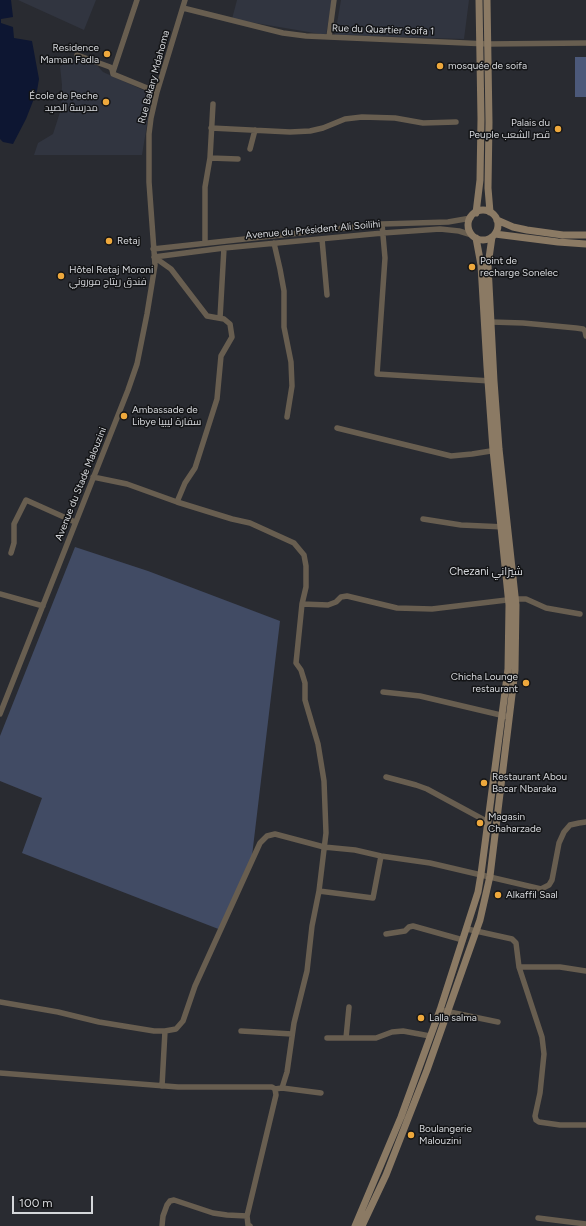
<!DOCTYPE html>
<meta charset="utf-8">
<style>
body{margin:0}
#map{position:relative;width:586px;height:1226px;overflow:hidden;background:#292b31;font-family:Figtree,sans-serif}
canvas{display:block}
.scale{position:absolute;left:12px;top:1196px;width:81px;height:18px;box-sizing:border-box;border:2px solid #d5d7db;border-top:0;padding-left:5px;font-size:12px;line-height:14px;white-space:nowrap;color:#d5d7db;-webkit-text-stroke:3px #131416;paint-order:stroke}
</style>
<div id="map">
<canvas width="586" height="1226"></canvas>
<div class="scale">100 m</div>
</div>
<script>
const c = document.querySelector('canvas').getContext('2d');
c.lineJoin = 'round';
function paint(path, color) { c.fillStyle = color; c.fill(path, 'evenodd'); }
const shape = rows => new Path2D(rows.map(r => 'M' + r).join(''));
function stroke(path, color, width, dash) { c.strokeStyle = color; c.lineWidth = width; c.lineCap = dash ? 'butt' : 'round'; c.setLineDash(dash || []); c.stroke(path); }
function write(font, color, halo, rows, align = 'center') {
  c.font = font + ' Figtree,Cairo,sans-serif'; c.lineWidth = 3; c.setLineDash([]); c.textBaseline = 'middle'; c.strokeStyle = halo; c.fillStyle = color; for (const [text, x, y, turn = 0] of rows) {
    c.save(); c.translate(x, y); c.rotate((+turn || 0) * Math.PI / 180); c.textAlign = isNaN(turn) ? turn : align; if (halo) c.strokeText(text, 0, 0); c.fillText(text, 0, 0); c.restore();
  }
}
paint(shape([
 [18,0,96,0,84,30],
 [237,0,332,0,326,35,232,19],
 [341,0,469,0,464,39,335,35],
 [75,59,94,62,103,72,152,94,142,155,34,155,38,143,53,134,61,109,62,85,60,66]
]), '#313540');
paint(shape([
 [75,547,148,571,280,621,252,856,221,930,22,853,42,798,0,781,0,736]
]), '#414b64');
paint(shape([
 [575,57,586,57,586,97,575,97]
]), '#4c597a');
paint(shape([
 [0,0,11,0,13,17,1,19,1,23,13,27,14,38,32,41,39,79,37,91,26,119,13,144,3,142,0,139]
]), '#0d1632');
stroke(shape([
 [183,8,283,33,306,36,488,44,586,43],
 [329,37,334,0],
 [77,55,110,67,112,69,113,74,157,92],
 [113,72,137,0],
 [211,128,290,132,310,131,323,128,345,119,362,117,395,118,423,123,456,122],
 [250,149,255,130],
 [210,158,238,159],
 [382,224,385,258,377,374,491,381],
 [322,239,327,295],
 [205,243,205,187,210,158,213,104],
 [274,243,280,269,284,291,284,327,291,362,292,386,287,417],
 [153,249,382,224,448,222,471,218],
 [154,257,224,248,383,233,440,229,459,231,472,235],
 [154,257,171,269,207,316,224,319,230,324,232,337,221,356,217,399,195,468,185,483,177,502],
 [220,318,224,248],
 [491,322,523,323,576,328,583,329,585,331,586,336],
 [337,428,451,456,472,454,497,450],
 [423,519,461,525,505,527],
 [11,553,14,543,14,524,26,500,75,522],
 [0,594,43,606],
 [302,604,328,605,336,602,341,597,347,596,397,608,432,609,515,599,526,599,546,608,580,614],
 [383,692,420,696,509,717],
 [0,714,128,390,137,364,147,314,155,265,149,182,149,134,151,118,157,92,185,0],
 [386,777,416,785,427,789,488,822],
 [319,891,373,898,381,856],
 [467,929,512,939,516,943,519,967,542,1037,544,1054,540,1093,535,1116,536,1120,539,1122,560,1125,586,1125],
 [386,934,405,931,409,927,413,926,463,940],
 [519,967,560,967,586,971],
 [0,1002,58,1012,99,1022,154,1031,165,1031,176,1029,183,1021,195,986,260,843,267,836,275,834,324,847,355,850,381,856,430,863,541,889,549,885,552,880,559,843,564,832,570,825,579,823,586,822],
 [440,1010,498,1022],
 [241,1031,292,1034],
 [327,1038,376,1038,392,1032,403,1031,430,1036],
 [346,1038,349,1007],
 [0,1073,178,1087,272,1087,275,1089,282,1088,287,1072,294,1023,307,971,312,926,319,891,326,833,324,781,318,744,305,700,305,683,301,670,296,663,302,604,306,587,306,566,304,555,294,543,250,523,232,519,177,502,127,484,93,477],
 [162,1086,165,1031],
 [282,1088,321,1093],
 [538,1218,586,1224],
 [162,1226,163,1216,167,1205,170,1201,174,1200,213,1213,227,1215,247,1216],
 [250,1226,248,1225,247,1216,276,1095,275,1089]
]), '#685e50', 5.5);
stroke(shape([
 [487,0,489,122,488,188,490,212],
 '468 225a15 15 0 1 1 30 0a15 15 0 1 1-30 0Z',
 [476,213,480,180,481,119,479,0],
 [497,220,513,227,527,230,563,235,586,235],
 [495,234,558,242,586,244],
 [355,1226,401,1117,440,1010,478,892,481,874,508,669,509,605,493,450,487,367,481,265,476,238],
 [362,1226,386,1175,427,1070,480,920,490,876,515,670,516,605,499,449,494,381,488,265,492,237]
]), '#8b7a64', 7);
for (const [x, y, r, color] of [
 [107,54,4,"#eea83c"],
 [440,66,4,"#eea83c"],
 [106,102,4,"#eea83c"],
 [558,129,4,"#eea83c"],
 [109,241,4,"#eea83c"],
 [472,267,4,"#eea83c"],
 [61,276,4,"#eea83c"],
 [124,416,4,"#eea83c"],
 [526,683,4,"#eea83c"],
 [484,783,4,"#eea83c"],
 [480,823,4,"#eea83c"],
 [498,895,4,"#eea83c"],
 [421,1018,4,"#eea83c"],
 [411,1135,4,"#eea83c"]
]) { const dot = new Path2D(); dot.arc(x, y, r, 0, 2 * Math.PI); c.fillStyle = color; c.fill(dot); stroke(dot, '#131416', 1.5); }
write('10px', '#d5d7db', '#131416', [
 ["Rue du Quartier Soifa 1",383,30,2],
 ["Rue Bakary Mdahoma",154,77,-75],
 ["Avenue du Président Ali Soilihi",313,230,-5],
 ["Avenue du Stade Malouzini",81,484,-68]
]);
write('10px', '#d5d7db', '#131416', [
 ["Residence",99,48,"right"],
 ["Maman Fadla",99,60,"right"],
 ["mosquée de soifa",448,66],
 ["École de Peche",98,96,"right"],
 ["مدرسة الصيد",98,108,"right"],
 ["Palais du",550,123,"right"],
 ["Peuple قصر الشعب",550,135,"right"],
 ["Retaj",117,241],
 ["Point de",480,261],
 ["recharge Sonelec",480,273],
 ["Hôtel Retaj Moroni",69,270],
 ["فندق ريتاج موروني",69,282],
 ["Ambassade de",132,410],
 ["Libye سفارة ليبيا",132,422],
 ["Chicha Lounge",518,677,"right"],
 ["restaurant",518,689,"right"],
 ["Restaurant Abou",492,777],
 ["Bacar Nbaraka",492,789],
 ["Magasin",488,817],
 ["Chaharzade",488,829],
 ["Alkaffil Saal",506,895],
 ["Lalla salma",429,1018],
 ["Boulangerie",419,1129],
 ["Malouzini",419,1141]
], 'left');
write('11px', '#d5d7db', '#131416', [
 ["Chezani شيزاني",486,572]
]);
</script>
